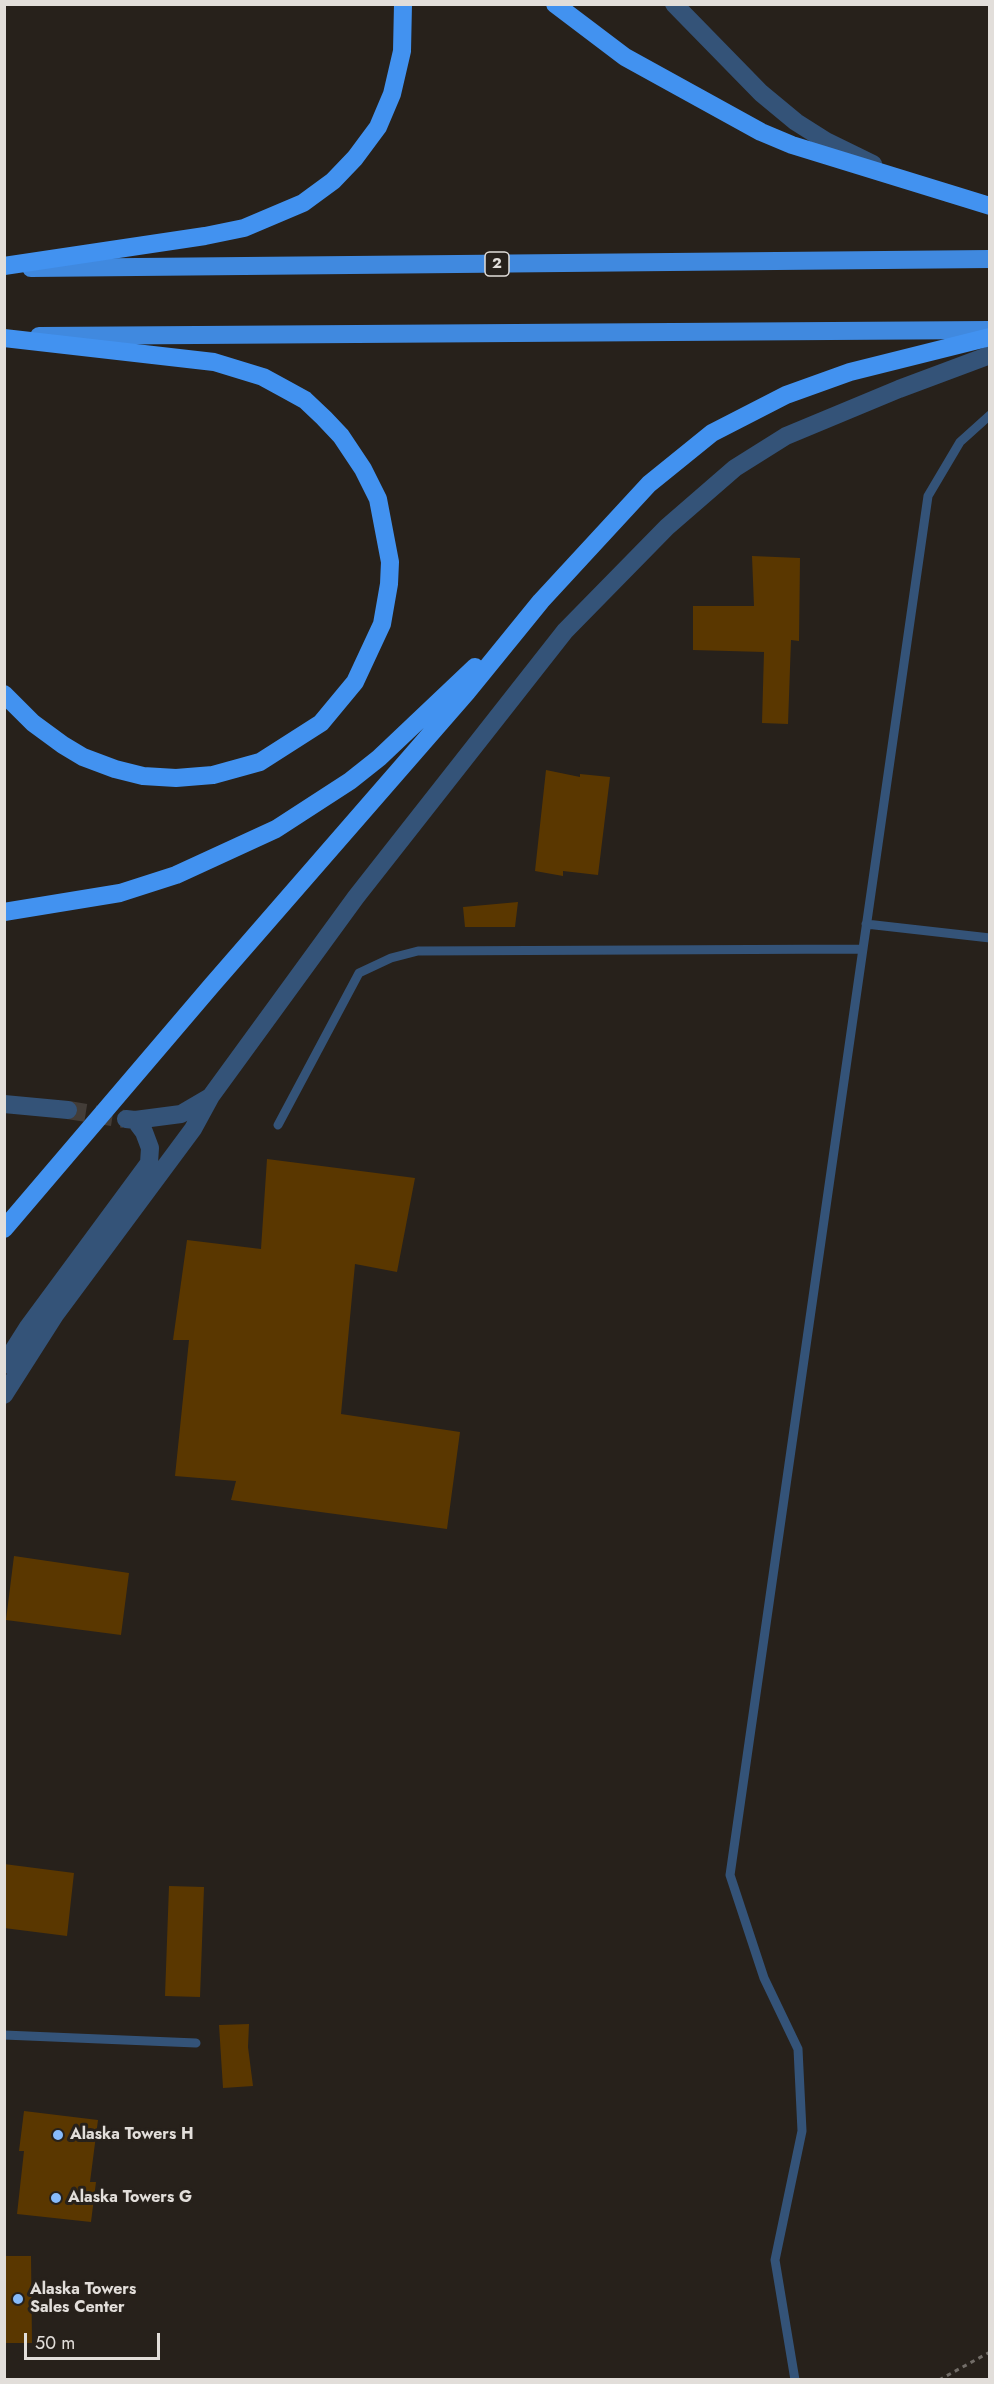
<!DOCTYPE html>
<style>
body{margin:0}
#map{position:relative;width:994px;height:2384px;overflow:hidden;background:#27211b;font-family:Jost,sans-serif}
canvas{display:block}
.frame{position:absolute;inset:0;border:6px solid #e2deda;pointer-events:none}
.scale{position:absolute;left:24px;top:2333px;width:136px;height:27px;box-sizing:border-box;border:3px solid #e2deda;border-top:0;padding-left:8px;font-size:18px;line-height:21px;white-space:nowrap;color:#e2deda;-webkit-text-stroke:4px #27211b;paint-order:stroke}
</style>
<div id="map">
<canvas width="994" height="2384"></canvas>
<div class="frame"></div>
<div class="scale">50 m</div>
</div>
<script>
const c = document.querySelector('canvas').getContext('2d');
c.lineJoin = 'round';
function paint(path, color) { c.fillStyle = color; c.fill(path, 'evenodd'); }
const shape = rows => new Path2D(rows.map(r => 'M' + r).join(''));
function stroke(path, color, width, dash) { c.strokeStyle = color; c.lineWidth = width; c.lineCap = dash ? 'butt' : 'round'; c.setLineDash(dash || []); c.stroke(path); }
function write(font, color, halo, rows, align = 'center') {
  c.font = font + ' Jost,sans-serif'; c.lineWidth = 6; c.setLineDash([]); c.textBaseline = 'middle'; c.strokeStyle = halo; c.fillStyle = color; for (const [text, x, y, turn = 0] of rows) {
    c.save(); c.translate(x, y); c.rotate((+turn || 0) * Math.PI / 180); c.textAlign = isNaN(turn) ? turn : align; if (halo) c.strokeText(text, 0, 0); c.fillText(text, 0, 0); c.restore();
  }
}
paint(shape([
 [752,556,800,558,799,641,791,640,788,724,762,723,764,652,693,650,693,606,754,606],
 [546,770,580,777,580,774,610,777,598,875,563,871,563,876,535,871],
 [518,902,515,927,465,927,463,907],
 [267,1159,415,1178,397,1272,355,1264,341,1414,460,1432,447,1529,231,1500,236,1481,175,1476,189,1340,173,1340,187,1240,261,1249],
 [14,1556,129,1573,121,1635,6,1620],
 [4,1864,74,1873,67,1936,4,1928],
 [169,1886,204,1887,200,1997,165,1996],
 [249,2024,248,2047,253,2086,223,2088,219,2025],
 [24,2111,98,2120,90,2182,96,2182,91,2222,17,2214,24,2151,19,2151],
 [4,2256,31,2256,32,2343,4,2343]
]), '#5a3700');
stroke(shape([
 [68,1110,124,1119]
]), '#433d38', 18, [18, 9]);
stroke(shape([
 [939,2380,990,2352]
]), '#726d68', 3, [4.5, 4.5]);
stroke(shape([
 [866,924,990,938],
 [278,1125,359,973,391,958,418,951,862,949],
 [4,2035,196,2043],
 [795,2380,775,2260,802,2131,798,2049,764,1978,730,1875,928,496,960,442,990,415]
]), '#345378', 9);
stroke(shape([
 [674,4,761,93,796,122,826,141,873,164],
 [4,1104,68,1110],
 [126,1119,135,1120,181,1114,210,1097],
 [4,1365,28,1327,149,1163,150,1148,144,1132,135,1120],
 [4,1395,55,1315,193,1129,211,1096,356,897,565,631,667,527,735,468,786,436,899,389,990,355]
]), '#345378', 18);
stroke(shape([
 [31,268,990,259],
 [39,336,990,330]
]), '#4089df', 18);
stroke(shape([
 [555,4,625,57,761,132,792,145,990,206],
 [4,266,205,236,244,228,303,203,333,181,355,158,378,127,392,94,402,51,403,4],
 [4,338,214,362,263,377,285,389,305,400,324,418,341,436,363,469,378,499,390,562,389,584,382,624,355,682,321,723,260,762,213,775,176,778,143,776,115,769,83,757,63,745,33,723,4,694],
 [4,912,120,893,176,875,276,829,350,781,379,758,475,667],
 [4,1229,212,985,467,692,541,601,649,484,712,433,786,395,850,372,990,337]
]), '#4292f0', 18);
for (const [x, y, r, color] of [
 [58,2135,6,"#87bbfb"],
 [56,2198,6,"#87bbfb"],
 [18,2299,6,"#87bbfb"]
]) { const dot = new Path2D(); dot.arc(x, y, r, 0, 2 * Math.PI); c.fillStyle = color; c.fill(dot); stroke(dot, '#27211b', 2); }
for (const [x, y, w] of [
 [497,264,24]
]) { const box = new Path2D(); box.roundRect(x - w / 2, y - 12, w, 24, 4.5); c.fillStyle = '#27211b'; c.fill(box); stroke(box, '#e2deda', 1.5); }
write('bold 15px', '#e2deda', null, [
 ["2",497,264]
]);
write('bold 16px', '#e2deda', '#27211b', [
 ["Alaska Towers H",70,2135],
 ["Alaska Towers G",68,2198],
 ["Alaska Towers",30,2290],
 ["Sales Center",30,2308]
], 'left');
</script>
